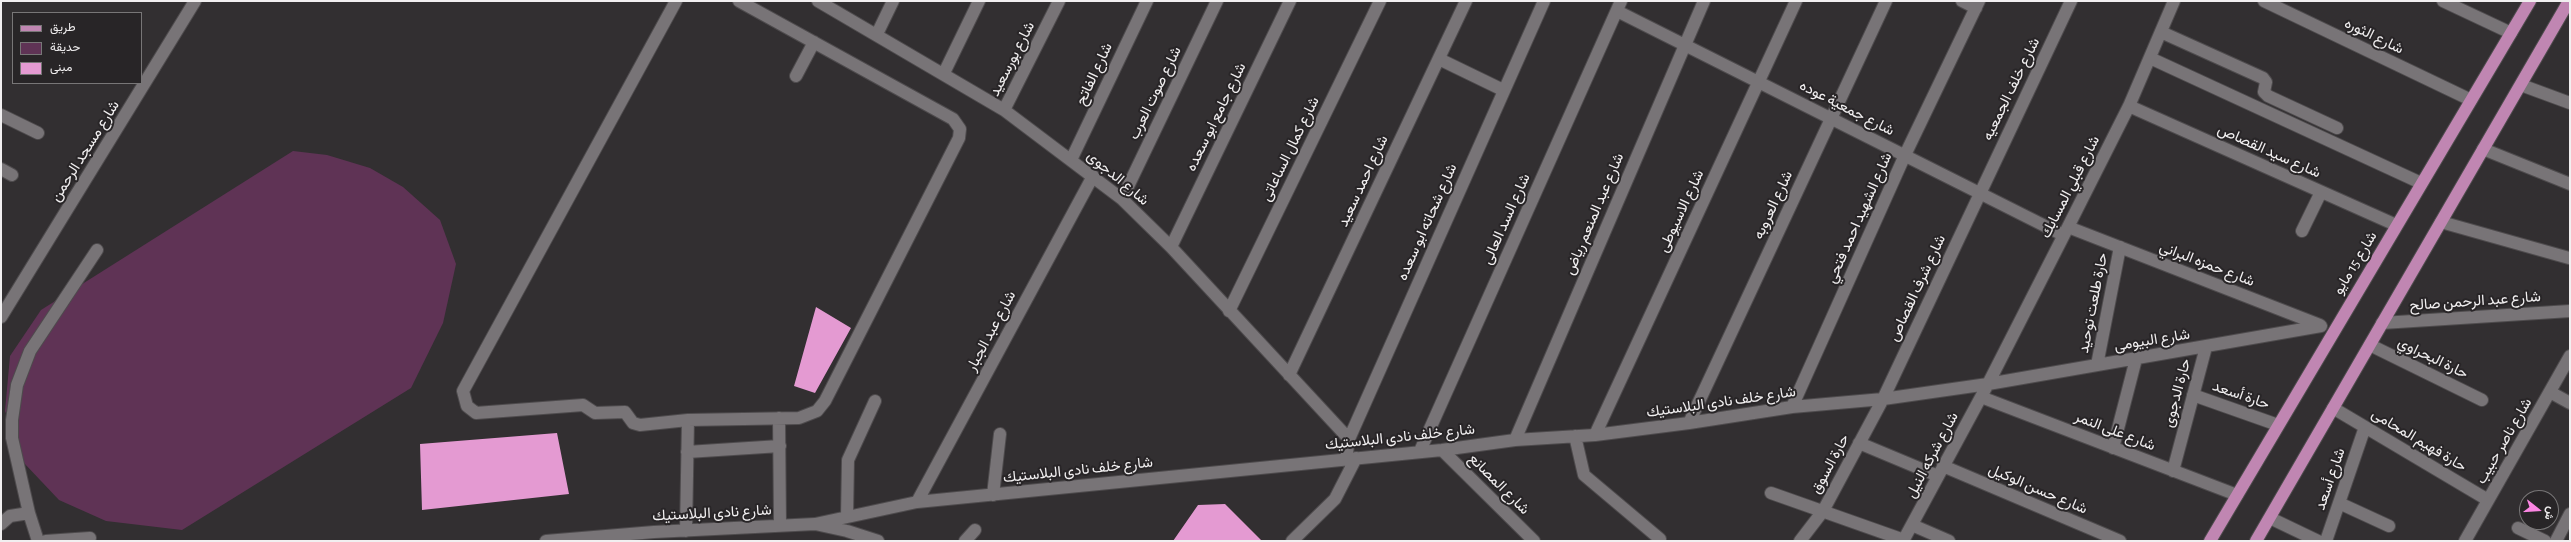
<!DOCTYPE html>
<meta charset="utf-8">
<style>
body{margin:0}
#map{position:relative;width:2571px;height:542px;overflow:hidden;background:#322f31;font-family:"Alegreya Sans",Vazirmatn,sans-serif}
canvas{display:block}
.frame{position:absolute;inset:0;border:2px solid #f1eff0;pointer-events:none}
.legend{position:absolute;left:12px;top:12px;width:130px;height:72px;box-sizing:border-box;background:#282527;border:1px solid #787677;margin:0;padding:5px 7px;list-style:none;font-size:12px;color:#f1eff0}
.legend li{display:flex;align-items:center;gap:8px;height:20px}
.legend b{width:20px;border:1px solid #787677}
.north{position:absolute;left:2519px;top:490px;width:40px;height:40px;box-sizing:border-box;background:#282527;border:1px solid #787677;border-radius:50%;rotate:107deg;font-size:11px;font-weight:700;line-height:16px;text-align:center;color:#f1eff0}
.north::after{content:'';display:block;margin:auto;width:14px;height:18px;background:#fc86e3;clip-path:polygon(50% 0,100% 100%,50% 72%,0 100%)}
</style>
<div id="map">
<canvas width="2571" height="542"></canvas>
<div class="frame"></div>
<ul class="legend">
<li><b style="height:5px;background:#c086b2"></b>طريق</li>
<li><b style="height:11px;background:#5f3355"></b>حديقة</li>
<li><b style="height:11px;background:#e49ad2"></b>مبنى</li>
</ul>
<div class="north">ش</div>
</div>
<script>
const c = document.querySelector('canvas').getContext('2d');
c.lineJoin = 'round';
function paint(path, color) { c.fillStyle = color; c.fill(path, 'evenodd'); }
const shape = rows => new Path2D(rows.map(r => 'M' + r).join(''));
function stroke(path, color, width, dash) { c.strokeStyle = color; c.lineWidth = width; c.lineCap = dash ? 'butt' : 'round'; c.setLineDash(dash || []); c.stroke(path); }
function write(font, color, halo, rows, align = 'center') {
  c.font = font + ' "Alegreya Sans",Vazirmatn,sans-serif'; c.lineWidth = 4; c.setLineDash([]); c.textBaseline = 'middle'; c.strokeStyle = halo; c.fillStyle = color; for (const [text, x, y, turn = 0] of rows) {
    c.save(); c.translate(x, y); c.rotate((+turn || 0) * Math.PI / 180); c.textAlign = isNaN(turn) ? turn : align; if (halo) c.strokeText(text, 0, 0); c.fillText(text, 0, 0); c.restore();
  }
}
paint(shape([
 [293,151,327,155,370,168,403,187,440,220,456,264,443,323,411,388,182,530,106,521,59,500,24,463,5,411,10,356,41,310]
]), '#5f3355');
paint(shape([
 [816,307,851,328,815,393,794,386],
 [557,433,569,494,422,510,420,444],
 [1225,504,1262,541,1173,541,1198,505]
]), '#e49ad2');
const minor = shape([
 [676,1,463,391,467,406,476,413,583,405,595,413,625,412,633,423,640,425,688,420,799,418,817,411,825,401,959,138,960,129,953,119,739,1],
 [818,1,1004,110,1122,199,1171,247,1349,439],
 [1962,1,1976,8],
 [2264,1,2471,100],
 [2443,1,2511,33],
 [1617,11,2063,235],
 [2161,32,2263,78,2266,82,2264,92,2268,96,2337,128],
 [877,34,893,1],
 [2150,58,2421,183],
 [1439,59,1503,90],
 [944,73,979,1],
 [796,76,814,42],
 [2521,85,2570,103],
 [2129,106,2396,225],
 [1004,110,1059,1],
 [1,115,38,133],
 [2483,149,2570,184],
 [1071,160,1147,1],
 [1,169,12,175],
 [1122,199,1217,1],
 [2441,222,2569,258],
 [2068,227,2320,325],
 [2302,231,2321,192],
 [1171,247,1290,1],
 [1229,311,1380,1],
 [1,317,195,1],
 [2382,323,2570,311],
 [2370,345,2482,400],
 [2097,365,2120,247],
 [1289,375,1466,1],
 [2550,392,2570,403],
 [2193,395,2278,425],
 [1981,397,2237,495],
 [1792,407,1905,155,1979,1],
 [2333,408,2488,500],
 [779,418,780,525],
 [1689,423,1886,1],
 [1595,435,1796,1],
 [1575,436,1584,475,1660,539],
 [1515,440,1704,1],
 [1859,443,1938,476],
 [2113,448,2136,359],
 [1442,450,1534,541],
 [1420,451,1621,1],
 [687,452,780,446],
 [1346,459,1349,439,1544,1],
 [1943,466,2120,541],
 [2173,471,2206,347],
 [1771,493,1904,540],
 [993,495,1000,434],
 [917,502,1093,176],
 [2339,503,2389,526],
 [847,517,848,460,875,401],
 [2270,518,2318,541],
 [1,524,10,516,29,513],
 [815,524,917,502,1442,450,1515,440,1595,435,1689,423,1792,407,1883,399,1988,384,2321,326],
 [1912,525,1949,541],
 [2518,528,2545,541],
 [686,531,688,420],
 [38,541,29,513,12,438,12,420,17,385,30,351,97,250],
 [46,541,90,538],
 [546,541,654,532,815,524,847,531,878,541],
 [965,541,975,530],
 [1292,541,1335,499,1356,458],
 [1800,541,1823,511,1883,399,2071,1],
 [1903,541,1988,384,2068,227,2129,106,2174,1],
 [2326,541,2365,427],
 [2465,541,2570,356],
 [2556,541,2570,514]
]);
const major = shape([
 [2210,541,2530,1],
 [2256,541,2569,1]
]);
stroke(minor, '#4e4b4d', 14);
stroke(major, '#4e4b4d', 14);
stroke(minor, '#787477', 12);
stroke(major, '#c086b2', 12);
write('15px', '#f1eff0', '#282527', [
 ["شارع الثوره",2374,36,26],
 ["شارع بورسعيد",1012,59,-63],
 ["شارع الفاتح",1094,74,-65],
 ["شارع خلف الجمعيه",2011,89,-64],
 ["شارع صوت العرب",1155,93,-64],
 ["شارع جمعية عوده",1847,108,27],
 ["شارع جامع ابو سعده",1216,117,-64],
 ["شارع كمال الساعاتى",1290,149,-64],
 ["شارع مسجد الرحمن",85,151,-58],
 ["شارع سيد القصاص",2269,151,24],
 ["شارع الدجوى",1118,178,40],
 ["شارع احمد سعيد",1363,181,-65],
 ["شارع قبلي المسابك",2070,187,-63],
 ["شارع العروبه",1773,205,-65],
 ["شارع الاسيوطى",1681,211,-65],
 ["شارع عبد المنعم رياض",1594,214,-67],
 ["شارع الشهيد احمد فتحي",1859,218,-66],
 ["شارع السد العالى",1506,219,-66],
 ["شارع شحاته ابو سعده",1427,222,-66],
 ["شارع 15 مايو",2355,263,-59],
 ["شارع حمزه البراني",2207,264,21],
 ["شارع شرف القصاص",1917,288,-65],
 ["شارع عبد الرحمن صالح",2475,301,-4],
 ["حارة طلعت توحيد",2093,303,-79],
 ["شارع عبد الجبار",991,331,-62],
 ["شارع البيومى",2152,340,-9],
 ["حارة البحراوي",2433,358,26],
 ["حارة الدجوى",2177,393,-75],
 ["حارة أسعد",2241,395,19],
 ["شارع خلف نادى البلاستيك",1721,402,-8],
 ["شارع على النمر",2115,431,21],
 ["شارع خلف نادى البلاستيك",1400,437,-6],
 ["حارة فهيم المحامى",2419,440,31],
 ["شارع ناصر حبيب",2504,441,-60],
 ["شارع شركه النيل",1932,455,-62],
 ["حارة السوق",1830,464,-62],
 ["شارع خلف نادى البلاستيك",1078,470,-6],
 ["شارع أسعد",2330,479,-71],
 ["شارع المصانع",1499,484,45],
 ["شارع حسن الوكيل",2038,489,23],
 ["شارع نادى البلاستيك",712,513,-3]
]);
</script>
